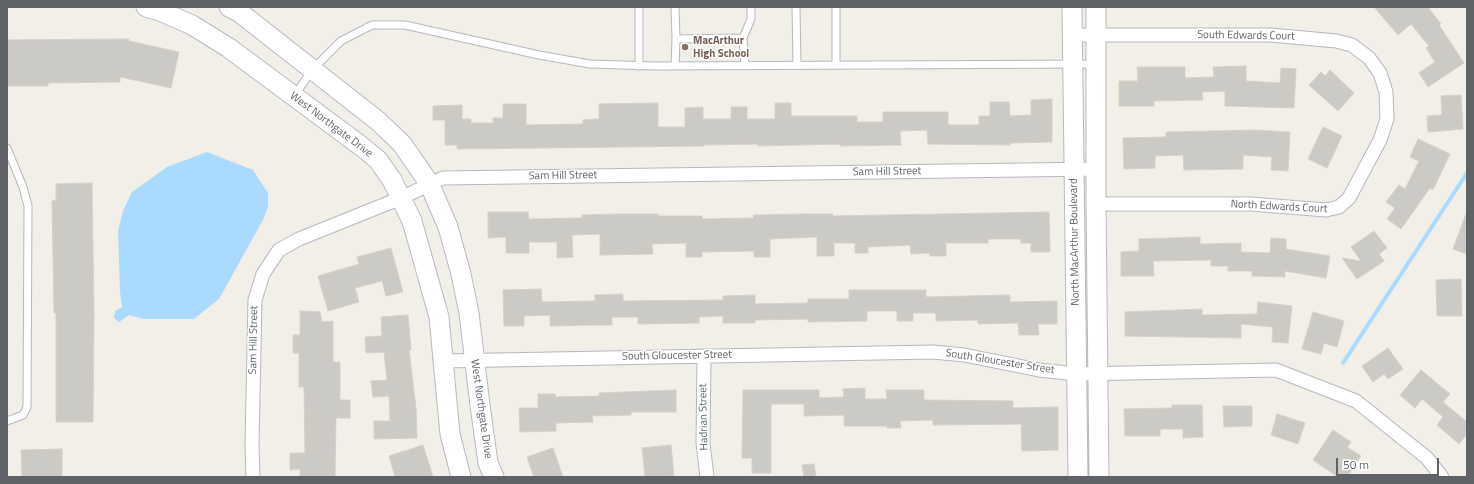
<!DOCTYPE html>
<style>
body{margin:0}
#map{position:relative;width:1474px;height:484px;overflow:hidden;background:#f1efe8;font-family:"Titillium Web",sans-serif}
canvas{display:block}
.frame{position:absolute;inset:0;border:8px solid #5f6368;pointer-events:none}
.scale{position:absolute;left:1336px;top:458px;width:103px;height:18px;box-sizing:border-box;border:2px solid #5f6368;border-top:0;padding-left:5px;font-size:12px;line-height:14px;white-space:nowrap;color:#5f6368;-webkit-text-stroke:3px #fff;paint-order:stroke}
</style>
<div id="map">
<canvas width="1474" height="484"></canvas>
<div class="frame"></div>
<div class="scale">50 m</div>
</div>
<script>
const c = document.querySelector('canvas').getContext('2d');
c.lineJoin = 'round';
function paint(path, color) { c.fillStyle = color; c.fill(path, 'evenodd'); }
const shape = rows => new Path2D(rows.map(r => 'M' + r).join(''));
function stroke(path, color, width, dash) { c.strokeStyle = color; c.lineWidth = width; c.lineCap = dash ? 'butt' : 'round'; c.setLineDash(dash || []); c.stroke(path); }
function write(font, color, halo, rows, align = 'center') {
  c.font = font + ' "Titillium Web",sans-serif'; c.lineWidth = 3; c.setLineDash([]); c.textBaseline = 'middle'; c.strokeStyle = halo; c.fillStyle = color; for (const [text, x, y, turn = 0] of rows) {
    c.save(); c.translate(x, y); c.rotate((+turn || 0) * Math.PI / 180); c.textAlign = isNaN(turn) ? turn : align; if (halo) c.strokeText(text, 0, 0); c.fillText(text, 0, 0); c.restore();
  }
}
paint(shape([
 [207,152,253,170,268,193,268,207,263,220,219,299,194,319,144,319,129,315,119,322,114,318,115,311,122,307,120,292,118,231,123,211,132,192,167,167]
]), '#aadaff');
stroke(shape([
 [1343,363,1467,173]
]), '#aadaff', 4);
const building = shape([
 [1374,7,1428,7,1441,24,1439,25,1464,63,1428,87,1419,73,1435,62,1426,48,1429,46,1411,24,1398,35,1374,7],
 [129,39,129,41,179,52,171,88,120,77,120,82,48,83,48,86,7,86,7,40,129,39],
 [1246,66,1246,81,1280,83,1281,68,1296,69,1294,108,1225,106,1225,91,1202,92,1203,100,1154,101,1154,106,1119,106,1119,81,1138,81,1137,67,1185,67,1185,78,1214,77,1213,67,1246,66],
 [1330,70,1354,93,1338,111,1309,85,1321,72,1325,76,1330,70],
 [1461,95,1463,129,1428,132,1427,116,1442,115,1441,96,1461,95],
 [1052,99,1052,142,1010,143,1010,145,928,144,927,130,900,131,901,145,840,146,840,144,758,146,758,144,704,145,704,146,457,149,457,145,445,145,445,120,433,120,433,106,462,105,462,119,471,119,471,123,493,123,493,118,503,118,503,104,526,104,526,125,583,124,583,120,599,119,599,104,658,103,658,127,685,127,685,108,703,107,703,119,731,119,731,107,747,107,747,119,775,119,775,103,791,103,791,116,857,116,857,122,883,122,883,112,948,112,948,125,979,125,979,116,990,116,990,102,1009,102,1010,116,1031,115,1031,100,1052,99],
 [1323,127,1342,136,1327,168,1308,159,1323,127],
 [1256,130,1290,132,1288,171,1271,170,1272,157,1243,155,1243,169,1184,170,1183,155,1155,156,1155,168,1124,169,1123,138,1166,137,1166,132,1256,130],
 [1418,139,1450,154,1433,190,1430,188,1401,229,1387,219,1395,208,1386,202,1399,185,1405,189,1419,161,1410,157,1418,139],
 [92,183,94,312,93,422,56,422,56,313,54,313,52,201,56,200,56,184,92,183],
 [488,212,528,212,529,219,582,218,582,215,616,214,658,214,658,216,702,216,702,219,754,218,753,215,803,214,833,214,833,216,1049,212,1050,252,1031,252,1031,243,1021,243,1021,239,988,239,988,243,946,243,946,256,930,256,930,253,911,254,910,245,868,247,868,253,855,253,855,243,834,243,834,256,817,256,817,237,770,239,770,257,754,257,754,251,702,252,702,257,686,257,686,243,652,244,653,254,600,255,600,234,572,235,573,257,557,258,557,242,529,242,529,253,506,253,506,237,488,238,488,212],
 [1466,214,1467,215,1467,254,1453,249,1466,214],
 [1374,231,1387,248,1379,254,1384,261,1357,279,1342,258,1361,261,1351,247,1374,231],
 [1200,237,1200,244,1241,243,1241,252,1270,253,1271,238,1286,239,1286,249,1330,256,1326,278,1285,271,1285,277,1252,276,1252,271,1228,271,1228,266,1211,266,1211,260,1153,261,1154,276,1121,276,1121,252,1139,251,1139,239,1200,237],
 [391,248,403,292,386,296,382,281,355,288,359,302,328,311,318,276,359,264,357,257,391,248],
 [1461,279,1462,316,1437,316,1436,280,1461,279],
 [541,289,542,302,595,301,595,295,623,294,623,301,723,300,723,296,755,295,755,304,808,303,808,299,849,299,849,290,926,290,926,297,1010,295,1010,302,1057,301,1057,324,1038,324,1039,335,1019,335,1018,323,978,324,978,320,936,321,936,313,913,313,913,321,897,321,897,311,867,311,867,321,808,322,808,319,755,320,755,323,723,323,723,316,699,317,699,323,638,324,638,317,612,317,612,325,595,325,550,326,550,315,524,316,524,326,504,326,503,290,541,289],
 [1258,302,1292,306,1288,343,1272,342,1273,327,1241,324,1241,338,1125,336,1125,312,1202,309,1202,315,1257,314,1258,302],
 [300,311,320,312,322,322,333,321,333,362,340,362,340,400,350,400,350,418,336,418,335,477,300,477,300,469,290,470,290,453,305,453,304,387,299,387,299,353,293,353,293,335,300,335,300,311],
 [1313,312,1344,321,1337,347,1324,343,1321,354,1302,349,1313,312],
 [408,315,411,350,409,350,416,408,417,438,374,439,374,421,390,421,389,396,373,397,371,381,387,380,384,352,366,353,365,337,382,336,381,317,408,315],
 [1388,348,1403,369,1388,379,1384,374,1373,382,1362,366,1388,348],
 [1421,370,1450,394,1443,402,1467,422,1467,434,1459,444,1437,425,1443,417,1422,399,1415,408,1400,395,1421,370],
 [865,388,865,399,887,399,886,390,924,390,924,400,1013,401,1013,408,1058,407,1058,450,1022,451,1021,424,933,425,933,420,900,421,901,428,887,428,887,426,844,426,844,415,804,416,804,404,771,404,771,473,752,473,752,458,742,458,743,390,819,390,819,398,844,397,843,389,865,388],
 [676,390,676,412,631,412,631,415,592,416,593,422,556,423,556,431,520,432,519,408,538,408,538,394,555,394,556,397,599,396,599,393,676,390],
 [1172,405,1202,405,1203,437,1183,438,1183,429,1160,429,1160,436,1125,436,1124,409,1172,408,1172,405],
 [1223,406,1252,406,1252,426,1224,427,1223,406],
 [1277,414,1305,423,1298,444,1271,435,1277,414],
 [1333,430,1351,442,1347,447,1361,456,1347,477,1338,477,1313,460,1333,430],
 [423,445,433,477,395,477,389,456,423,445],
 [671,445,674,476,645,477,642,448,671,445],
 [553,448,563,477,534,477,527,457,553,448],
 [62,449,62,477,22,477,21,450,62,449],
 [814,464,816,477,804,477,802,465,814,464]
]);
paint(building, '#cccac5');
stroke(building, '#d6d1c6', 1);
const service = shape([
 [639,7,639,66],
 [675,7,676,39],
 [796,7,797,65],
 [836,7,836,65],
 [743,38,751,19,751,7],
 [675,66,676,39,743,38,745,66],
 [295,95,312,70,341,41,372,25,405,25,539,55,590,64,655,66,1095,64],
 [7,148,23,187,28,206,27,407,23,415,7,421]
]);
const minor = shape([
 [1072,35,1271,35,1336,41,1352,45,1369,58,1380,73,1386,92,1387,119,1380,140,1349,198,1339,207,1326,210,1251,204,1096,204],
 [704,356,703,443,707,477],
 [443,361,933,352,964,355,1039,370,1077,374,1276,370,1356,401,1427,458,1442,477],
 [253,477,252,446,255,300,263,274,279,250,299,239,401,198,443,178,1096,169]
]);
const secondary = shape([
 [146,7,160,11,192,25,229,48,361,146,378,160,392,180,412,221,439,317,450,434,461,477],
 [229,7,239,12,378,121,402,144,429,183,448,227,461,274,469,313,480,405,488,463,494,477],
 [1072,7,1078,477],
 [1096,7,1096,204,1099,477]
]);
stroke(service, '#b5b8bc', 9);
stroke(minor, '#b5b8bc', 15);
stroke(secondary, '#b6babf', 21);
stroke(service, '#fff', 7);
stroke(minor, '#fff', 13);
stroke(secondary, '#fff', 19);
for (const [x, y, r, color] of [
 [685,47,4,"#8d6e63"]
]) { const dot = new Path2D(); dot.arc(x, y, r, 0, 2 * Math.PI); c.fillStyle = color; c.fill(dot); stroke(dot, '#fff', 1.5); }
write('11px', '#5f6368', '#fff', [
 ["South Edwards Court",1246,36,1],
 ["West Northgate Drive",331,125,37],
 ["Sam Hill Street",887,172,-1],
 ["Sam Hill Street",563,176,-1],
 ["North Edwards Court",1279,207,3],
 ["North MacArthur Boulevard",1075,242,-91],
 ["Sam Hill Street",254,340,-89],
 ["South Gloucester Street",677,356,-1],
 ["South Gloucester Street",1000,362,9],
 ["West Northgate Drive",481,409,82],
 ["Hadrian Street",704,417,-91]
]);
write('bold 11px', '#785e54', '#fff', [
 ["MacArthur",693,41],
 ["High School",693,54]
], 'left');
</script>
